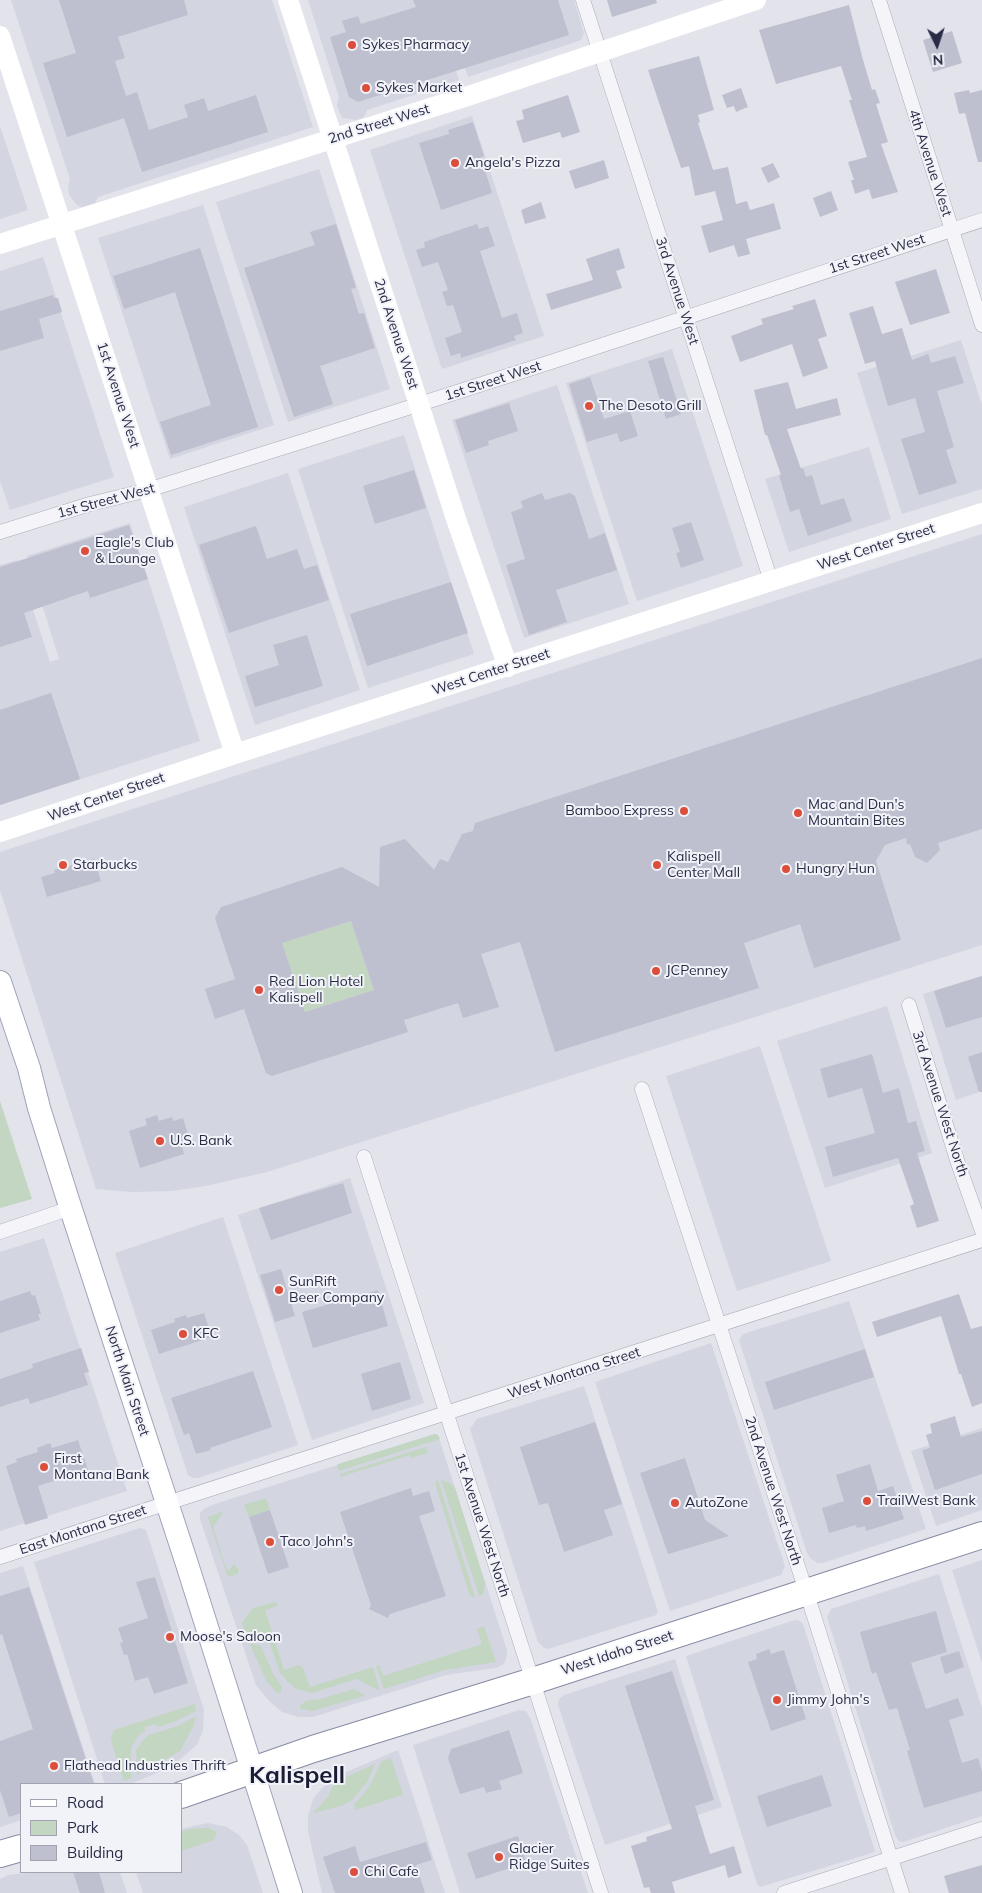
<!DOCTYPE html>
<style>
body{margin:0}
#map{position:relative;width:982px;height:1893px;overflow:hidden;background:#e2e3eb;font-family:Mulish,sans-serif}
canvas{display:block}
.legend{position:absolute;left:20px;top:1783px;width:162px;height:90px;box-sizing:border-box;background:#f2f3f8;border:1px solid #a1a3b0;margin:0;padding:6px 9px;list-style:none;font-size:15px;color:#282b45}
.legend li{display:flex;align-items:center;gap:10px;height:25px}
.legend b{width:25px;border:1px solid #a1a3b0}
.north{position:absolute;left:912px;top:20px;width:50px;height:50px;-webkit-text-stroke:4px #f2f3f8;paint-order:stroke;rotate:176deg;font-size:14px;font-weight:700;line-height:20px;text-align:center;color:#282b45}
.north::after{content:'';display:block;margin:auto;width:18px;height:22px;background:#282b45;clip-path:polygon(50% 0,100% 100%,50% 72%,0 100%)}
</style>
<div id="map">
<canvas width="982" height="1893"></canvas>
<ul class="legend">
<li><b style="height:6px;background:#fff"></b>Road</li>
<li><b style="height:14px;background:#c2d6c2"></b>Park</li>
<li><b style="height:14px;background:#bec0cf"></b>Building</li>
</ul>
<div class="north">N</div>
</div>
<script>
const c = document.querySelector('canvas').getContext('2d');
c.lineJoin = 'round';
function paint(path, color) { c.fillStyle = color; c.fill(path, 'evenodd'); }
const shape = rows => new Path2D(rows.map(r => 'M' + r).join(''));
function stroke(path, color, width, dash) { c.strokeStyle = color; c.lineWidth = width; c.lineCap = dash ? 'butt' : 'round'; c.setLineDash(dash || []); c.stroke(path); }
function write(font, color, halo, rows, align = 'center') {
  c.font = font + ' Mulish,sans-serif'; c.lineWidth = 4; c.setLineDash([]); c.textBaseline = 'middle'; c.strokeStyle = halo; c.fillStyle = color; for (const [text, x, y, turn = 0] of rows) {
    c.save(); c.translate(x, y); c.rotate((+turn || 0) * Math.PI / 180); c.textAlign = isNaN(turn) ? turn : align; if (halo) c.strokeText(text, 0, 0); c.fillText(text, 0, 0); c.restore();
  }
}
paint(shape([
 [11,0,272,0,313,127,98,197,95,203,89,205,82,207,77,205,69,195,68,186,70,179],
 [308,0,433,0,459,80,367,110,364,117,356,120,342,118,337,106,339,97],
 [443,0,574,0,584,33,581,40,576,42,468,77],
 [472,116,544,336,442,369,370,150],
 [0,126,28,210,0,219],
 [319,169,390,389,288,422,216,202],
 [203,205,274,425,170,459,98,238],
 [43,257,114,477,10,510,0,481,0,271],
 [961,340,982,405,982,489,902,514,857,373],
 [672,349,743,566,637,601,566,383],
 [557,385,629,604,524,638,452,420],
 [404,435,474,654,368,688,298,469],
 [869,447,891,519,789,552,765,479],
 [288,473,360,690,255,725,184,507],
 [130,523,200,741,0,805,0,565,17,560,50,662,59,659,27,556],
 [982,534,982,945,267,1172,206,1186,172,1191,131,1192,96,1189,0,890,0,852],
 [982,976,982,1091,956,1100,923,994],
 [887,1006,932,1153,825,1188,777,1041],
 [760,1046,831,1261,737,1291,666,1076],
 [350,1178,424,1403,312,1440,238,1215],
 [223,1217,298,1445,198,1478,193,1478,188,1475,115,1253],
 [44,1238,127,1491,0,1531,0,1252],
 [849,1301,926,1529,823,1563,818,1563,811,1559,807,1553,739,1340,743,1334],
 [711,1343,785,1566,781,1575,670,1611,595,1382],
 [584,1386,658,1612,656,1615,548,1649,544,1648,538,1642,470,1429,477,1419],
 [982,1428,982,1510,936,1526,911,1451],
 [435,1434,438,1435,507,1650,507,1656,504,1664,496,1668,446,1675,313,1717,298,1717,282,1712,268,1700,256,1685,200,1519,200,1513,205,1508,221,1502],
 [140,1528,146,1530,204,1710,203,1731,197,1745,178,1761,161,1771,131,1784,105,1784,34,1562],
 [982,1560,982,1663,952,1570],
 [23,1566,95,1784,21,1784,21,1820,0,1827,0,1573],
 [939,1574,982,1708,982,1816,903,1842,899,1841,895,1835,827,1617,831,1609],
 [795,1620,800,1621,803,1624,875,1851,872,1853,760,1887,757,1884,686,1656],
 [675,1659,722,1807,605,1845,558,1705,559,1699,564,1695],
 [519,1710,526,1711,531,1720,588,1893,460,1893,413,1745],
 [398,1750,445,1893,322,1893,308,1831,308,1816,313,1799,322,1788,344,1773],
 [208,1823,227,1827,239,1835,247,1845,263,1893,143,1893,136,1872,181,1872,181,1829],
 [35,1872,120,1872,127,1893,0,1893,0,1879,8,1875]
]), '#d3d5e1');
paint(shape([
 [351,921,374,990,305,1012,282,943],
 [0,1101,32,1199,0,1208],
 [435,1434,438,1435,440,1439,339,1471,337,1467,338,1464],
 [426,1447,428,1453,411,1458,410,1455,340,1477,340,1474],
 [438,1480,475,1597,472,1597,469,1593,436,1486,436,1482],
 [441,1480,450,1483,455,1488,485,1583,483,1594,479,1596],
 [266,1498,270,1510,249,1517,244,1505],
 [224,1511,213,1527,226,1568,229,1571,234,1564,239,1570,237,1574,228,1577,208,1517],
 [276,1602,277,1606,265,1610,284,1670,299,1665,303,1668,310,1687,373,1667,380,1691,357,1679,312,1693,296,1689,288,1682,280,1673,270,1644,246,1635,242,1623,253,1608],
 [484,1626,496,1662,445,1670,384,1689,376,1666,379,1665,383,1676,482,1644,477,1629],
 [252,1643,261,1646,273,1674,282,1687,280,1693,277,1693,266,1680,250,1644],
 [354,1689,365,1695,364,1696,312,1711,300,1709,300,1706,306,1701,321,1699],
 [195,1704,196,1711,174,1722,158,1727,155,1724,145,1727,145,1731,138,1736,131,1748,131,1778,124,1781,112,1744,111,1736,114,1730],
 [196,1716,193,1727,180,1751,158,1764,137,1775,136,1750,144,1739,149,1735,178,1726],
 [391,1758,403,1795,355,1810,354,1805,369,1787,381,1762],
 [375,1764,368,1781,351,1801,341,1806,313,1813,328,1797,333,1786,346,1777],
 [208,1828,217,1832,214,1840,181,1851,181,1832,190,1829]
]), '#c2d6c2');
paint(shape([
 [59,0,184,0,188,15,118,37,125,58,115,61,126,96,137,92,149,130,188,117,184,105,204,98,208,111,256,95,268,132,142,172,124,118,67,137,43,63,76,53],
 [413,0,558,0,569,35,358,102,349,97,330,37,346,32,342,21,358,16,361,24,416,7],
 [607,0,656,0,657,3,612,17],
 [849,5,863,60,872,90,875,89,880,103,876,104,888,142,881,144,898,192,872,199,869,189,855,194,851,180,854,180,848,162,867,157,849,100,852,100,841,66,776,84,759,30],
 [952,31,962,63,933,72,923,40],
 [699,56,714,110,698,115,700,122,698,123,713,170,728,167,736,204,747,201,750,210,774,203,781,229,746,239,750,254,738,257,734,245,709,253,701,226,723,220,715,191,695,196,689,166,681,168,648,70],
 [741,88,748,107,736,112,734,106,727,108,722,95],
 [969,90,970,93,982,90,982,162,978,162,965,113,959,114,954,93],
 [568,95,580,132,562,138,560,132,523,143,516,121,524,119,522,110],
 [473,122,484,156,481,157,492,193,441,210,419,143,449,134,448,130],
 [604,160,609,178,575,189,569,171],
 [773,163,780,177,768,183,761,168],
 [831,191,838,210,820,217,813,198],
 [541,202,546,218,525,224,521,210],
 [336,224,356,288,351,289,359,314,364,313,375,348,320,366,333,404,294,417,244,268,315,245,310,232],
 [477,224,479,229,488,226,495,246,480,251,502,318,517,313,523,333,514,336,516,340,461,358,460,353,451,356,445,338,462,332,453,305,447,306,442,292,448,290,438,262,422,267,416,250,425,247,424,242],
 [200,248,258,427,171,455,160,422,211,405,175,292,124,309,113,276],
 [619,248,625,268,616,271,622,288,551,310,546,294,593,280,586,259],
 [936,269,950,313,910,325,895,282],
 [53,295,54,298,58,298,62,312,39,319,44,338,0,351,0,311],
 [815,299,827,336,818,339,828,368,803,377,792,344,740,362,731,336,763,324,761,319,794,309,792,306],
 [873,306,882,334,902,328,912,360,928,354,931,363,955,356,964,383,937,391,954,447,946,450,957,483,919,495,901,439,925,432,915,398,888,406,875,361,865,364,849,313],
 [663,357,681,414,666,419,648,361],
 [590,377,604,419,630,411,638,436,620,442,617,433,587,442,569,384],
 [788,382,796,409,837,398,841,415,787,429,801,469,803,468,806,477,812,475,821,505,844,498,852,521,808,536,799,509,790,512,779,475,781,475,767,435,765,435,754,390],
 [509,403,518,431,488,441,489,445,466,453,455,420],
 [414,470,426,508,375,524,363,486],
 [542,493,545,500,570,493,575,496,589,539,605,533,617,570,556,590,567,622,529,635,506,565,525,559,511,512,523,508,521,501],
 [691,522,704,560,681,568,676,553,680,552,672,528],
 [129,525,148,579,90,598,88,591,24,613,32,637,0,647,0,567],
 [256,526,267,559,297,549,304,569,317,565,329,600,229,633,199,545],
 [451,582,468,633,367,666,350,614],
 [307,635,323,686,255,707,245,676,279,665,273,645],
 [982,658,982,829,938,843,940,850,927,863,915,857,910,844,907,845,906,838,885,845,876,861,901,940,814,968,800,924,744,943,759,988,555,1052,520,942,481,954,499,1007,463,1018,458,1003,404,1020,408,1032,272,1076,266,1073,244,1009,215,1019,205,989,235,979,215,918,221,907,342,867,379,887,380,847,405,839,434,870,440,859,448,862,462,834,473,831,475,823],
 [351,921,374,990,305,1012,282,943],
 [51,693,80,779,0,805,0,710],
 [94,859,101,881,47,897,41,877,55,873,54,870],
 [982,976,982,1017,946,1028,934,991],
 [982,1052,982,1092,979,1092,968,1057],
 [872,1054,883,1093,899,1088,908,1123,916,1121,925,1151,917,1153,939,1221,917,1228,910,1206,914,1204,898,1158,833,1177,825,1147,875,1133,862,1088,828,1098,820,1069],
 [157,1115,159,1121,172,1117,173,1121,183,1118,190,1141,181,1143,184,1154,140,1168,129,1131,147,1125,145,1119],
 [343,1183,352,1213,271,1240,259,1208],
 [281,1269,295,1316,275,1322,260,1275],
 [378,1290,388,1326,313,1348,302,1312],
 [30,1291,32,1296,35,1295,41,1314,38,1314,40,1320,0,1333,0,1301],
 [959,1294,971,1329,982,1326,982,1403,972,1407,961,1374,959,1374,941,1316,877,1337,872,1322],
 [204,1313,212,1337,159,1354,151,1330,175,1322,174,1319,186,1315,187,1318],
 [81,1348,89,1372,84,1373,88,1385,30,1404,28,1398,0,1407,0,1379,33,1368,32,1364],
 [865,1349,874,1377,774,1410,765,1382],
 [400,1362,411,1399,372,1411,361,1374],
 [253,1371,272,1427,210,1448,211,1450,196,1454,189,1433,184,1435,171,1398],
 [955,1416,961,1437,982,1431,982,1474,935,1490,922,1450,930,1448,926,1435,932,1433,930,1424],
 [595,1422,622,1504,604,1510,613,1535,564,1552,548,1503,539,1505,520,1447],
 [78,1440,88,1470,38,1486,48,1518,25,1525,6,1466,17,1462,16,1459,38,1452,37,1448,50,1443,52,1448],
 [685,1458,705,1520,729,1536,668,1554,640,1473],
 [870,1464,878,1491,893,1486,904,1519,866,1531,865,1526,857,1528,856,1525,829,1533,822,1508,844,1501,836,1475],
 [411,1488,413,1496,429,1491,435,1511,419,1516,446,1596,390,1614,388,1618,369,1609,371,1605,340,1512],
 [270,1510,289,1567,268,1574,249,1517],
 [155,1577,188,1683,154,1694,148,1677,135,1681,127,1654,124,1655,120,1643,123,1642,118,1628,148,1618,136,1582],
 [29,1587,94,1784,21,1784,21,1813,9,1817,0,1790,0,1741,33,1729,2,1634,0,1635,0,1596],
 [936,1611,947,1652,911,1663,926,1709,958,1698,964,1715,949,1720,962,1763,978,1758,982,1772,982,1791,924,1808,907,1751,910,1750,897,1708,889,1710,876,1672,872,1674,860,1632],
 [769,1649,771,1654,784,1650,806,1719,771,1731,748,1662,757,1659,756,1654],
 [959,1651,964,1667,945,1674,940,1657],
 [672,1671,714,1800,695,1806,710,1854,734,1846,742,1873,728,1878,725,1865,672,1882,675,1893,651,1893,649,1887,644,1888,631,1846,647,1841,646,1837,672,1829,625,1686],
 [509,1730,523,1773,499,1781,502,1789,486,1793,484,1787,460,1794,448,1758,451,1749],
 [822,1775,832,1806,767,1827,757,1796],
 [518,1836,526,1863,476,1879,467,1853],
 [426,1842,432,1860,416,1865,425,1893,335,1893,323,1857,355,1846,360,1862],
 [982,1865,982,1893,949,1893,944,1876],
 [73,1872,99,1872,105,1893,80,1893]
]), '#bec0cf');
const street = shape([
 [583,0,771,581],
 [879,0,982,325],
 [0,532,90,504,148,490,348,427,554,361,982,220],
 [909,1005,958,1163,982,1231],
 [642,1089,806,1591,902,1893],
 [364,1157,601,1893],
 [0,1232,71,1208],
 [0,1557,982,1240],
 [784,1893,982,1829]
]);
const primary = shape([
 [0,982,29,1068,39,1108,68,1200,187,1564,291,1893]
]);
const highway = shape([
 [181,1795,313,1749,533,1681,982,1535],
 [0,1854,21,1848]
]);
stroke(street, '#aaacb9', 15);
stroke(primary, '#9fa3b9', 24);
stroke(highway, '#878ba4', 28);
stroke(street, '#f5f5f9', 14);
stroke(shape([
 [288,0,457,522,508,667],
 [0,36,235,754],
 [0,244,468,96,756,0],
 [0,832,235,754,982,513]
]), '#fff', 20);
stroke(primary, '#fff', 22);
stroke(highway, '#fff', 26);
for (const [x, y, r, color] of [
 [352,45,5,"#dc4d3b"],
 [366,88,5,"#dc4d3b"],
 [455,163,5,"#dc4d3b"],
 [589,406,5,"#dc4d3b"],
 [85,551,5,"#dc4d3b"],
 [684,811,5,"#dc4d3b"],
 [798,813,5,"#dc4d3b"],
 [63,865,5,"#dc4d3b"],
 [657,865,5,"#dc4d3b"],
 [786,869,5,"#dc4d3b"],
 [656,971,5,"#dc4d3b"],
 [259,990,5,"#dc4d3b"],
 [160,1141,5,"#dc4d3b"],
 [279,1290,5,"#dc4d3b"],
 [183,1334,5,"#dc4d3b"],
 [44,1467,5,"#dc4d3b"],
 [867,1501,5,"#dc4d3b"],
 [675,1503,5,"#dc4d3b"],
 [270,1542,5,"#dc4d3b"],
 [170,1637,5,"#dc4d3b"],
 [777,1700,5,"#dc4d3b"],
 [54,1766,5,"#dc4d3b"],
 [499,1857,5,"#dc4d3b"],
 [354,1872,5,"#dc4d3b"]
]) { const dot = new Path2D(); dot.arc(x, y, r, 0, 2 * Math.PI); c.fillStyle = color; c.fill(dot); stroke(dot, '#f2f3f8', 2); }
write('14px', '#282b45', '#f2f3f8', [
 ["Sykes Pharmacy",362,45],
 ["Sykes Market",376,88],
 ["Angela's Pizza",465,163],
 ["The Desoto Grill",599,406],
 ["Eagle's Club",95,543],
 ["& Lounge",95,559],
 ["Mac and Dun's",808,805],
 ["Mountain Bites",808,821],
 ["Bamboo Express",674,811,"right"],
 ["Kalispell",667,857],
 ["Center Mall",667,873],
 ["Starbucks",73,865],
 ["Hungry Hun",796,869],
 ["JCPenney",666,971],
 ["Red Lion Hotel",269,982],
 ["Kalispell",269,998],
 ["U.S. Bank",170,1141],
 ["SunRift",289,1282],
 ["Beer Company",289,1298],
 ["KFC",193,1334],
 ["First",54,1459],
 ["Montana Bank",54,1475],
 ["TrailWest Bank",877,1501],
 ["AutoZone",685,1503],
 ["Taco John's",280,1542],
 ["Moose's Saloon",180,1637],
 ["Jimmy John's",787,1700],
 ["Flathead Industries Thrift",64,1766],
 ["Glacier",509,1849],
 ["Ridge Suites",509,1865],
 ["Chi Cafe",364,1872]
], 'left');
write('14px', '#282b45', '#f2f3f8', [
 ["2nd Street West",379,124,-17],
 ["4th Avenue West",930,163,72],
 ["1st Street West",877,254,-18],
 ["3rd Avenue West",677,291,72],
 ["2nd Avenue West",396,334,72],
 ["1st Street West",493,381,-18],
 ["1st Avenue West",118,395,72],
 ["1st Street West",106,501,-15],
 ["West Center Street",876,547,-18],
 ["West Center Street",491,672,-18],
 ["West Center Street",106,797,-19],
 ["3rd Avenue West North",940,1104,72],
 ["West Montana Street",574,1373,-18],
 ["North Main Street",127,1381,72],
 ["2nd Avenue West North",773,1491,72],
 ["1st Avenue West North",482,1525,72],
 ["East Montana Street",83,1530,-18],
 ["West Idaho Street",617,1653,-18]
]);
write('bold 24px', '#1a1c36', '#f2f3f8', [
 ["Kalispell",297,1776]
]);
</script>
